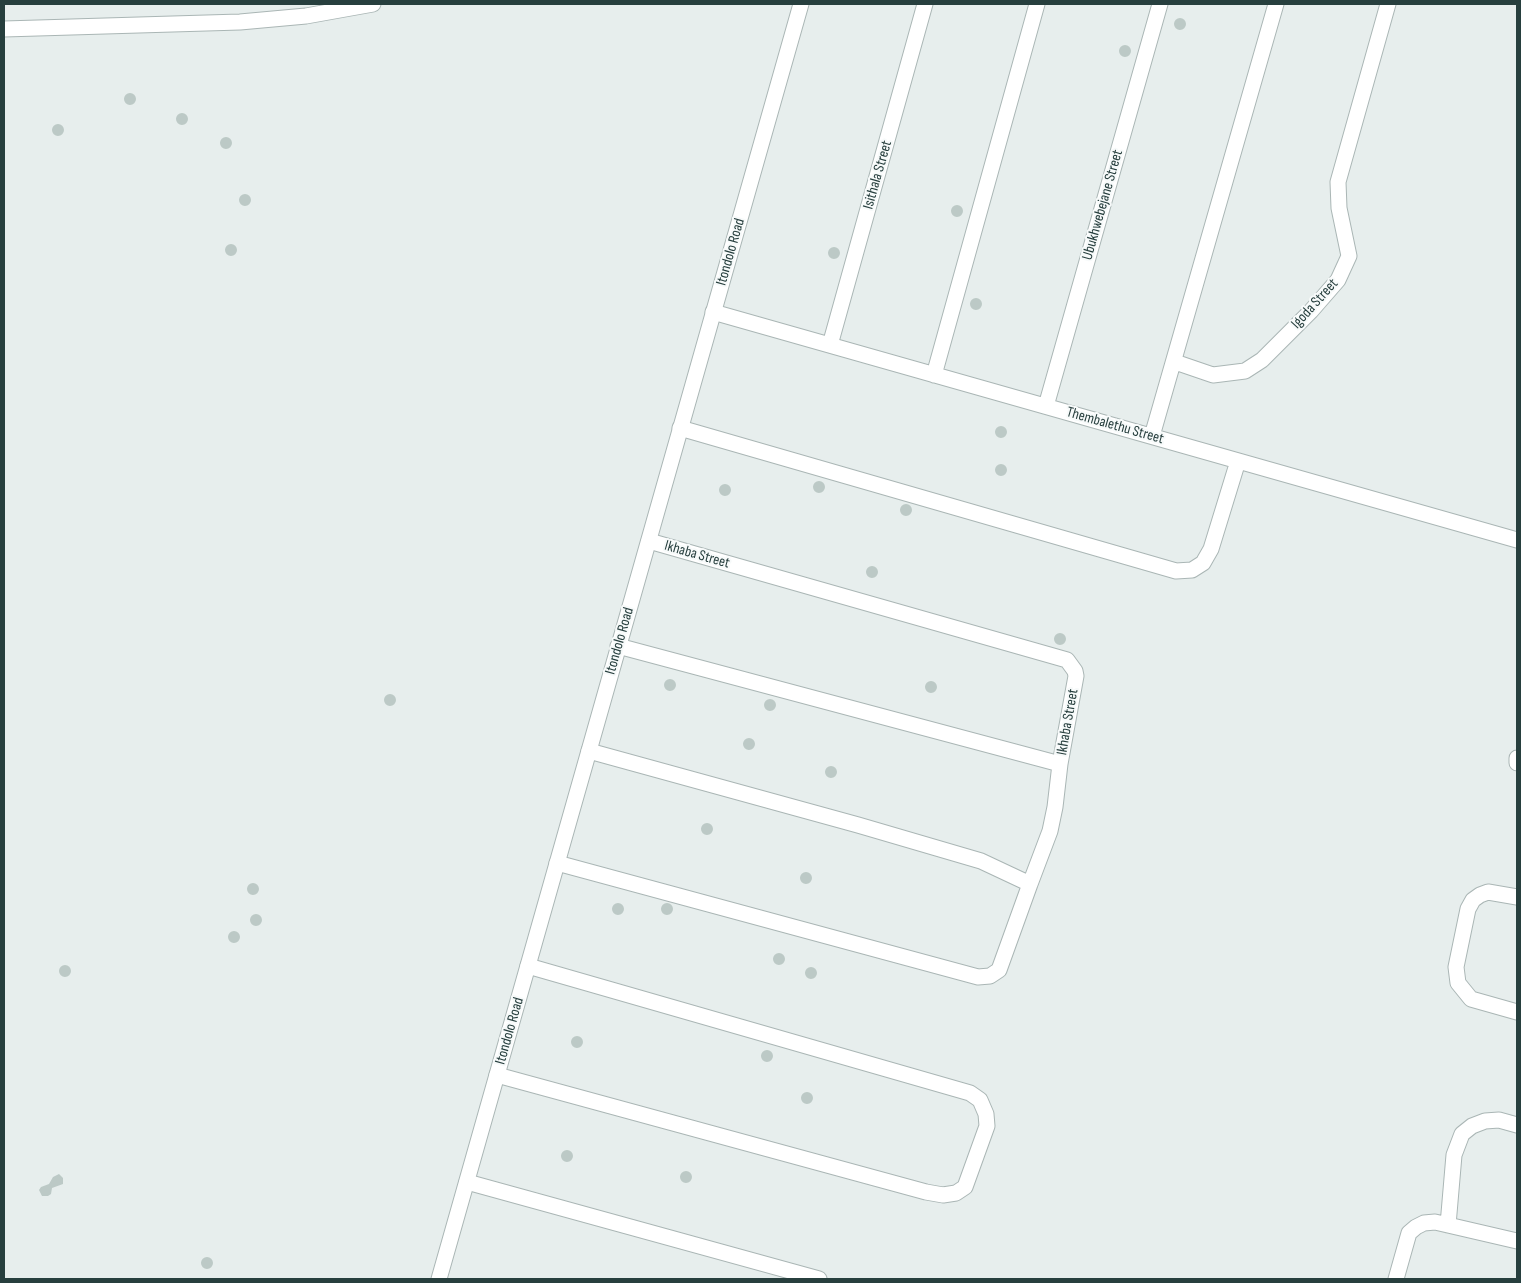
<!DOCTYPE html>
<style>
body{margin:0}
#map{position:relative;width:1521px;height:1283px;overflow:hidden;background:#e7eeed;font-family:"Sofia Sans Condensed",sans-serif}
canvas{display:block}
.frame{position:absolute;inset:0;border:5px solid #273f3e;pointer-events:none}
</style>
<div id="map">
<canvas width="1521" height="1283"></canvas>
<div class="frame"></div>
</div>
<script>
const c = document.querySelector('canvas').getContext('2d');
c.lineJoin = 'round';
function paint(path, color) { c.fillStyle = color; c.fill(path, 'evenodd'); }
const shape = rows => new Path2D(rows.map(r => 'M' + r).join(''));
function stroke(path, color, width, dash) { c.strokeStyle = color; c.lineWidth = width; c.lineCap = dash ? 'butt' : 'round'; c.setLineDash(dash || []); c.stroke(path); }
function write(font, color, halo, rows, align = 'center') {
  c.font = font + ' "Sofia Sans Condensed",sans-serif'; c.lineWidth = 4; c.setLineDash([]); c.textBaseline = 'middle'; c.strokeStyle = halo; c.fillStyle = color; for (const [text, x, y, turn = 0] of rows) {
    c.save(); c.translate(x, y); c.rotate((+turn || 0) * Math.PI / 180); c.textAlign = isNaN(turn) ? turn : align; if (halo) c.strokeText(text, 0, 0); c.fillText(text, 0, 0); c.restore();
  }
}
paint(shape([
 '1174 24a6 6 0 1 1 12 0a6 6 0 1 1-12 0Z',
 '1119 51a6 6 0 1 1 12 0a6 6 0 1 1-12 0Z',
 '124 99a6 6 0 1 1 12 0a6 6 0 1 1-12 0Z',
 '176 119a6 6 0 1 1 12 0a6 6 0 1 1-12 0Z',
 '52 130a6 6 0 1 1 12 0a6 6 0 1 1-12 0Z',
 '220 143a6 6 0 1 1 12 0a6 6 0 1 1-12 0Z',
 '239 200a6 6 0 1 1 12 0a6 6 0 1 1-12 0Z',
 '951 211a6 6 0 1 1 12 0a6 6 0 1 1-12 0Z',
 '225 250a6 6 0 1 1 12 0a6 6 0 1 1-12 0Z',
 '828 253a6 6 0 1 1 12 0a6 6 0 1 1-12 0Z',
 '970 304a6 6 0 1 1 12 0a6 6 0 1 1-12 0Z',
 '995 432a6 6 0 1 1 12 0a6 6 0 1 1-12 0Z',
 '995 470a6 6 0 1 1 12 0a6 6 0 1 1-12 0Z',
 '813 487a6 6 0 1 1 12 0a6 6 0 1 1-12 0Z',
 '719 490a6 6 0 1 1 12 0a6 6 0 1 1-12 0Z',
 '900 510a6 6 0 1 1 12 0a6 6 0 1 1-12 0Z',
 '866 572a6 6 0 1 1 12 0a6 6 0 1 1-12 0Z',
 '1054 639a6 6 0 1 1 12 0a6 6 0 1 1-12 0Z',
 '664 685a6 6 0 1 1 12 0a6 6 0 1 1-12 0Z',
 '925 687a6 6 0 1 1 12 0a6 6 0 1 1-12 0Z',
 '384 700a6 6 0 1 1 12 0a6 6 0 1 1-12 0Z',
 '764 705a6 6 0 1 1 12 0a6 6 0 1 1-12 0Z',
 '743 744a6 6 0 1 1 12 0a6 6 0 1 1-12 0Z',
 '825 772a6 6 0 1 1 12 0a6 6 0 1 1-12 0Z',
 '701 829a6 6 0 1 1 12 0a6 6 0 1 1-12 0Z',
 '800 878a6 6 0 1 1 12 0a6 6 0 1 1-12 0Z',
 '247 889a6 6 0 1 1 12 0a6 6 0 1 1-12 0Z',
 '661 909a6 6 0 1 1 12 0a6 6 0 1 1-12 0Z',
 '612 909a6 6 0 1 1 12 0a6 6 0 1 1-12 0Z',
 '250 920a6 6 0 1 1 12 0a6 6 0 1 1-12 0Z',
 '228 937a6 6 0 1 1 12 0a6 6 0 1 1-12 0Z',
 '773 959a6 6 0 1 1 12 0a6 6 0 1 1-12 0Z',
 '59 971a6 6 0 1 1 12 0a6 6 0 1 1-12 0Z',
 '805 973a6 6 0 1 1 12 0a6 6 0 1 1-12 0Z',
 '571 1042a6 6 0 1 1 12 0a6 6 0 1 1-12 0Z',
 '761 1056a6 6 0 1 1 12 0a6 6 0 1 1-12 0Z',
 '801 1098a6 6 0 1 1 12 0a6 6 0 1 1-12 0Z',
 '561 1156a6 6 0 1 1 12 0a6 6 0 1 1-12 0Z',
 '680 1177a6 6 0 1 1 12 0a6 6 0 1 1-12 0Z',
 [59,1174,63,1178,63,1184,52,1188,51,1194,48,1196,42,1196,39,1190,41,1187,49,1184,53,1177],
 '201 1263a6 6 0 1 1 12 0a6 6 0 1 1-12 0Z'
]), '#bcc9c6');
const minor = shape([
 [4,29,240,22,306,16,373,4],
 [713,312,1517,540],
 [830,345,925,4],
 [1175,362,1213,375,1245,371,1262,360,1311,311,1338,280,1349,256,1339,208,1338,182,1388,4],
 [934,375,1037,4],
 [1046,406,1160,4],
 [680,428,1176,571,1192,570,1203,563,1211,549,1238,461],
 [1152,436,1276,4],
 [618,646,1060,764,1076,676,1075,671,1067,660,649,541],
 [1517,758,1517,763],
 [557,863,978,977,990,976,999,970,1030,884,981,861,858,825,589,751],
 [1030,884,1050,831,1055,807,1060,764],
 [1517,897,1488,892,1480,895,1473,900,1468,909,1456,967,1458,983,1471,999,1517,1012],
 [497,1075,926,1192,943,1195,956,1193,965,1187,987,1126,986,1114,980,1100,970,1093,528,966],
 [467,1182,819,1279],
 [1448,1225,1454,1155,1462,1134,1472,1126,1485,1121,1499,1120,1517,1125],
 [1396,1279,1409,1233,1416,1227,1424,1223,1435,1222,1448,1225,1517,1241]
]);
const tertiary = shape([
 [439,1279,801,4]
]);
stroke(minor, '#aab6b5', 17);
stroke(tertiary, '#aab6b5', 17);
stroke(minor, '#fff', 15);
stroke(tertiary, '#fff', 15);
write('15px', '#273f3e', '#f7fafa', [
 ["Isithala Street",878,175,-74],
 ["Ubukhwebejane Street",1103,205,-74],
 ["Itondolo Road",731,252,-74],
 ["Igoda Street",1315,304,-48],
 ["Thembalethu Street",1115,426,16],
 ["Ikhaba Street",697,555,16],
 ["Itondolo Road",620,641,-74],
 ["Ikhaba Street",1068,722,-80],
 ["Itondolo Road",510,1031,-74]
]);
</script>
